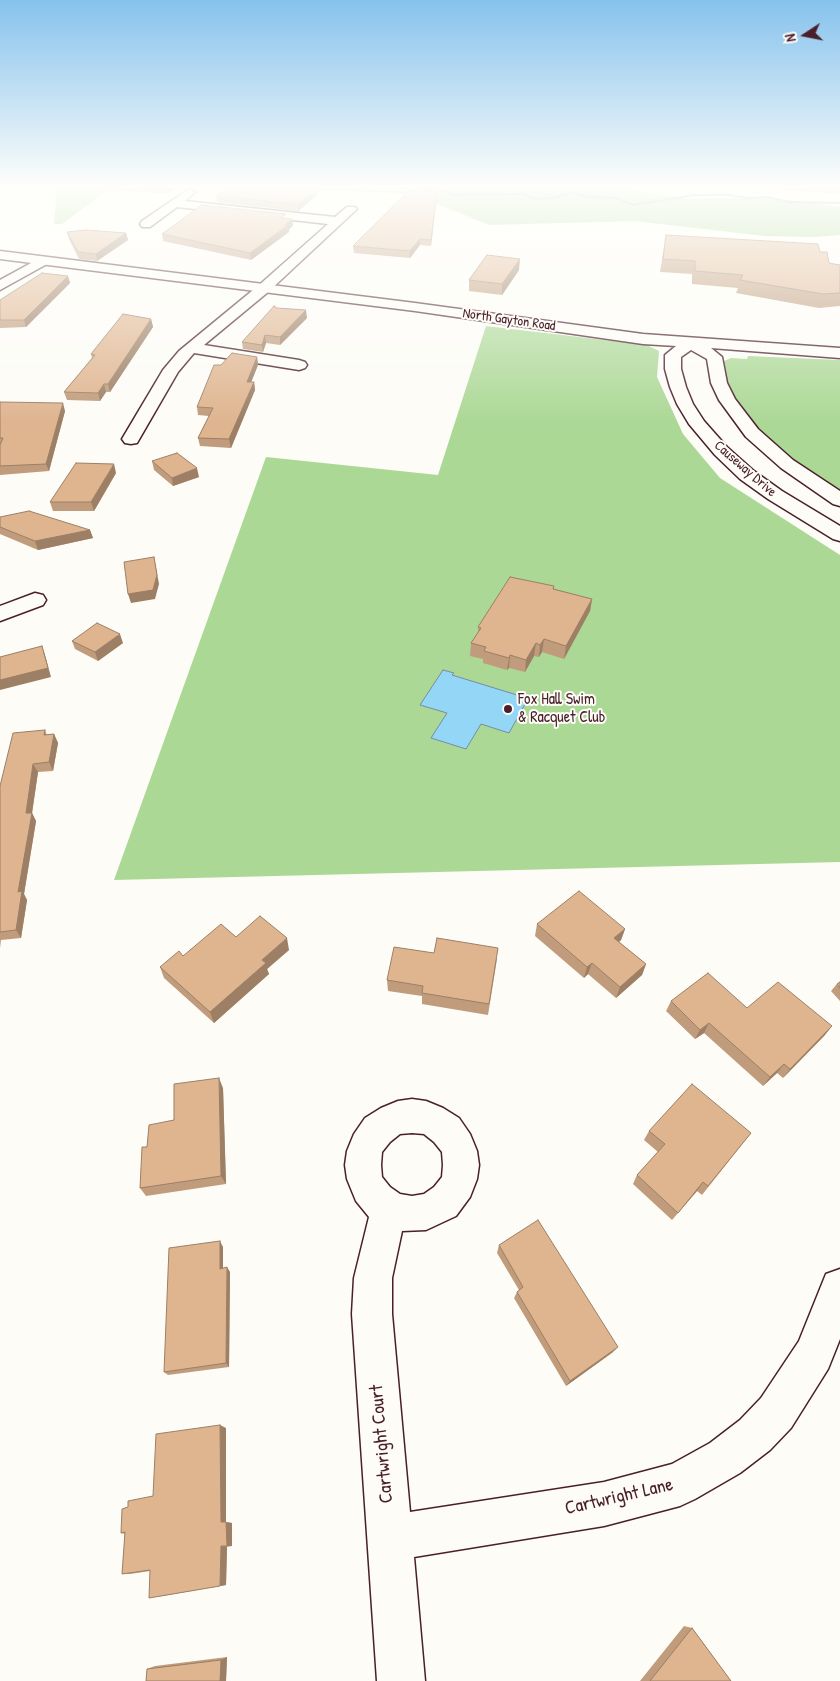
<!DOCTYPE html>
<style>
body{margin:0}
#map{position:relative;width:840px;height:1681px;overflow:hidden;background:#fdfcf7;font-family:"Patrick Hand",sans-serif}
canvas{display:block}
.north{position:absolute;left:780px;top:10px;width:50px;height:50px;-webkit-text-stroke:4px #fdfcf7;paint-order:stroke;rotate:259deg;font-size:14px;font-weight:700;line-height:20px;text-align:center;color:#4a1f2b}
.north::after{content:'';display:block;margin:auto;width:18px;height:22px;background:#4a1f2b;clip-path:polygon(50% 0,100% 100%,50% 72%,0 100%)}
</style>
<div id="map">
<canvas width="840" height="1681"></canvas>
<div class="north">N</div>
</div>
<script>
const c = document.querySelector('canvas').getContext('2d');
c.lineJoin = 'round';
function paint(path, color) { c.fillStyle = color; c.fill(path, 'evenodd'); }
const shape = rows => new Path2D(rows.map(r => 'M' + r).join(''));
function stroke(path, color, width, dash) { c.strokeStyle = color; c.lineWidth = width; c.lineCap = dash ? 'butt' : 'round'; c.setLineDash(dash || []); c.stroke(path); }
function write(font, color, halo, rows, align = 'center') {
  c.font = font + ' "Patrick Hand",sans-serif'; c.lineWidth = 4; c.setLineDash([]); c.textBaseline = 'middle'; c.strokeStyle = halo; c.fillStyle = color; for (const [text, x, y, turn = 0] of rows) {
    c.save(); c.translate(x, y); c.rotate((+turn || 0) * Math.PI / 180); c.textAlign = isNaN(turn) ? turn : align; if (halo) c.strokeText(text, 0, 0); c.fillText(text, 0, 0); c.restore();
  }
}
paint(shape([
 [57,187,112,187,62,224,54,224],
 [303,187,624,187,637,191,689,199,771,198,840,207,840,235,814,237,765,236,634,221,489,225,397,187,343,191,317,191],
 [486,326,647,345,659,351,657,377,683,434,720,478,840,555,840,862,114,880,266,457,438,475],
 [748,356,840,360,840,495,776,450,738,409,726,384,722,367,724,361,731,358,747,359]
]), '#acd896');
const water = shape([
 [443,670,454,673,452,675,517,695,519,692,530,695,509,733,481,724,466,749,431,738,447,713,420,705,443,670]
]);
paint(water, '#93d6f5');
stroke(water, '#768da4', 1);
paint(shape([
 [349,187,353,187,353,189,381,191,407,191,422,188,445,190,453,194,522,193,537,198,553,197,572,192,588,196,616,197,633,204,695,194,729,194,748,197,768,196,788,201,840,202,840,204,788,203,768,198,748,199,729,196,695,196,633,206,615,199,588,198,572,194,553,199,537,200,522,195,452,196,444,192,422,190,407,193,351,191,349,190,349,187]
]), '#768da4');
const minor = shape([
 [189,189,195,192,185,201,335,217,347,207,355,207,357,209,268,292,204,345,299,360,305,362,307,365,305,368,299,370,194,353,178,372,137,443,131,444,125,443,122,439,163,370,179,351,258,286,328,224,177,207,150,227,142,227,140,224,142,221,189,189],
 [42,257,47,258,49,261,47,264,0,290,0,280,42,257],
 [35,593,43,595,46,600,43,605,0,621,0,606,35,593],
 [412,1099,426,1101,443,1108,459,1118,470,1134,477,1151,479,1165,477,1179,470,1197,456,1216,426,1230,402,1231,392,1278,392,1314,410,1512,604,1482,672,1464,710,1443,740,1420,761,1398,799,1341,826,1274,840,1269,840,1339,828,1369,791,1428,770,1450,740,1473,695,1499,680,1506,604,1526,414,1557,425,1681,377,1681,352,1314,354,1278,369,1217,356,1201,347,1179,345,1165,347,1151,354,1134,365,1118,381,1108,398,1101,412,1099],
 [412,1133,424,1134,434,1142,442,1152,443,1165,442,1177,434,1187,424,1194,412,1196,400,1194,390,1187,382,1177,381,1165,382,1152,390,1142,400,1134,412,1133]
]);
const tertiary = shape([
 [0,251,415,303,643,334,840,348,840,358,711,348,722,357,727,383,735,399,758,429,793,460,840,491,840,506,833,504,781,468,746,437,719,400,711,383,707,359,691,350,681,357,681,369,686,387,693,404,704,421,727,447,754,471,782,491,840,526,840,541,833,539,768,499,740,479,715,455,689,424,677,404,670,387,665,369,665,355,676,346,643,344,415,311,0,259,0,251]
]);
stroke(minor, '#4a1f2b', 3);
stroke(tertiary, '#4a1f2b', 3);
paint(minor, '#fdfcf7');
paint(tertiary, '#fdfcf7');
paint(shape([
 [102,187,179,187,164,194,102,188],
 [755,187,840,187,840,194],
 [437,190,431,246,420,245,410,258,354,253,353,246],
 [317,195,298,211,217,202,216,196],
 [286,219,292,219,293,226,289,229,289,232,251,260,163,241,162,234],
 [67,232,126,233,128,240,97,261,79,259,69,239],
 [666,235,820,252,829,263,840,265,840,306,819,308,736,293,738,288,692,284,692,274,660,272],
 [519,270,502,295,469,291,469,280],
 [68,276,70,283,26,327,0,328,0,300],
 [277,308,307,318,280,345,266,343,263,352,243,349,242,342],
 [151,319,153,327,110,392,106,392,100,401,67,400,64,392,92,358,91,354],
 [257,357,258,365,251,382,254,382,255,390,231,448,200,446,198,438,209,416,198,415,197,407,221,365],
 [0,402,65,411,49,471,0,475],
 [152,461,199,477,173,486,154,470],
 [116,473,94,511,53,511,50,502],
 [0,517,90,530,93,538,38,550,0,534],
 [554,586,554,589,592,599,590,611,564,659,542,652,539,657,534,656,525,672,509,668,507,670,483,663,483,659,470,656,471,643,478,633,478,627],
 [72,641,123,643,98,661,75,649],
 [45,730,47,735,54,734,58,743,53,771,38,772,32,813,36,821,24,894,27,900,21,938,1,940,0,948,0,786],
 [537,924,625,929,621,940,619,942,646,964,642,975,616,998,588,974,584,978,535,936],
 [236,937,289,950,267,969,269,974,214,1023,164,978,160,967,183,956],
 [434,953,497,959,488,1015,422,1004,422,996,388,991,387,980],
 [840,982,840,1001,831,991,837,984],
 [671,1001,747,1008,832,1026,824,1036,783,1078,777,1073,763,1086,704,1033,695,1039,666,1011],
 [223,1088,226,1184,146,1196,140,1188,147,1147,174,1120],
 [649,1131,751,1133,702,1195,697,1191,672,1220,633,1184,637,1175,658,1152,644,1140],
 [499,1245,613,1352,566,1386,514,1298,517,1292,519,1290,497,1253],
 [223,1247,223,1268,230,1272,229,1367,168,1375,164,1372],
 [226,1428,226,1522,232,1523,232,1546,227,1547,226,1585,156,1597,150,1571,130,1574,122,1574,125,1534,121,1533,128,1507,153,1496],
 [684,1626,692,1628,731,1681,640,1681],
 [227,1657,226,1681,146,1681,147,1669,155,1666]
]), '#c09c7c');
paint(shape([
 [167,187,179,187,164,194,163,188],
 [317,189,317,195,298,211,298,204],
 [437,190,437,196,431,246,431,240],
 [292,219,293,226,289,229,289,232,251,260,250,253],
 [126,233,128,240,97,261,96,254],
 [420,239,420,245,410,258,410,251],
 [520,259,519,270,502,295,502,284],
 [68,276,70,283,26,327,24,320],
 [306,310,307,318,280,345,280,337],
 [151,319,153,327,110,392,108,384],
 [265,335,266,343,263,352,262,345],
 [257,357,258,365,248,390,247,382],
 [254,382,255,390,231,448,229,439],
 [104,384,106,392,100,401,98,393],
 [63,403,65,411,49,471,46,464],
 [114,464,116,473,94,511,91,502],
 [197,468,199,477,173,486,172,478],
 [90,530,93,538,38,550,35,541],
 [154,557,159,584,155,599,131,603,128,594],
 [592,599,590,611,564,659,566,646],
 [120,634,123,643,98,661,95,652],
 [544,639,542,652,539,657,540,645],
 [536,643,534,656,525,672,526,660],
 [42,646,45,655,51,677,0,690,0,680],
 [510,655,509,668,507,670,509,658],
 [54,734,58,743,53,771,49,762],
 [33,764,38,772,32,813,36,821,24,894,27,900,21,938,16,930,18,892,26,813],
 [625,929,621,940,611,949,614,938],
 [287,938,289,950,267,969,269,974,214,1023,210,1012,262,960],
 [592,963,588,974,584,978,587,967],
 [646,964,642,975,616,998,620,987],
 [709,1023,704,1033,695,1039,700,1030],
 [832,1026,824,1036,783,1078,790,1069],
 [784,1064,777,1073,763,1086,770,1077],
 [219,1078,223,1088,226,1184,221,1176],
 [703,1182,697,1191,672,1220,678,1213],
 [220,1241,223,1247,223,1274,220,1269],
 [227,1267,230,1272,229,1367,226,1363],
 [618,1347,613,1352,566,1386,570,1381],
 [220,1425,226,1428,226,1523,221,1522],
 [226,1522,232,1523,232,1546,227,1546],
 [221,1546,227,1547,226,1585,220,1586],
 [227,1657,226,1681,220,1681,221,1660]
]), '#9c7f65');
const building = shape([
 [143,187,167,187,163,188,143,187],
 [229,187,311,187,317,189,298,204,216,196,229,187],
 [437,190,431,240,420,239,410,251,353,246,404,195,437,190],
 [202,205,286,214,281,218,292,219,285,225,288,225,250,253,162,234,202,205],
 [86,230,126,233,96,254,78,252,67,232,86,230],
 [666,235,818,244,820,252,827,252,829,263,840,265,840,293,823,294,740,280,743,275,695,271,695,261,663,259,666,235],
 [487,255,520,259,502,284,469,280,487,255],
 [42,273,68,276,24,320,0,320,0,300,42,273],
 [274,306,277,308,306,310,280,337,265,335,262,345,242,342,274,306],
 [123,314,151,319,108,384,104,384,98,393,64,392,95,355,91,354,123,314],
 [232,353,257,357,247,382,254,382,229,439,198,438,213,408,197,407,214,365,221,365,232,353],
 [0,402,63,403,46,464,0,466,0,445,3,438,0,438,0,402],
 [177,453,197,468,172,478,152,461,177,453],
 [76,463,114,464,91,502,50,502,76,463],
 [29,511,90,530,35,541,0,527,0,517,29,511],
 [154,557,157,575,153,590,128,594,124,562,154,557],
 [510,577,554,586,553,589,592,599,566,646,544,639,540,645,536,643,526,660,510,655,509,658,484,651,486,647,471,643,481,628,478,627,510,577],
 [97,623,120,634,95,652,72,641,97,623],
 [42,646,48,668,0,680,0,657,42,646],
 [45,730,44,735,54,734,49,762,33,764,26,813,32,813,18,892,22,891,16,930,0,932,0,786,13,733,45,730],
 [579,891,625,929,614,938,646,964,620,987,592,963,587,967,537,924,579,891],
 [260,916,287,938,262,960,266,963,210,1012,160,967,179,951,183,956,221,924,236,937,260,916],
 [437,938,498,948,489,1004,422,993,423,986,387,980,394,947,434,953,437,938],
 [708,973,747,1008,778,982,832,1026,790,1069,784,1064,770,1077,709,1023,700,1030,671,1001,708,973],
 [840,982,840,988,837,984,840,982],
 [219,1078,221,1176,140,1188,142,1147,147,1147,149,1125,174,1120,174,1084,219,1078],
 [692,1084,751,1133,708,1186,703,1182,678,1213,637,1175,665,1144,649,1131,692,1084],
 [538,1220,618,1347,570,1381,517,1292,523,1287,499,1245,538,1220],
 [220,1241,220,1269,227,1267,226,1363,164,1372,169,1248,220,1241],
 [220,1425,221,1522,226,1522,227,1546,221,1546,220,1586,149,1598,150,1570,122,1574,125,1532,121,1533,122,1509,128,1507,128,1501,153,1496,156,1434,220,1425],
 [692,1628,731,1681,650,1681,692,1628],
 [221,1660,220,1681,146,1681,147,1669,221,1660]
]);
paint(building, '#dfb590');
stroke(building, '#9c7f65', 1);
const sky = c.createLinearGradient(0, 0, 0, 422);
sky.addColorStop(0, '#86c2ed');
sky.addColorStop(0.44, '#fefefb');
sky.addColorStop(1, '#fefefb00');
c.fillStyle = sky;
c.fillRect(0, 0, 840, 422);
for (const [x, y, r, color] of [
 [508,709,5,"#4a1f2b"]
]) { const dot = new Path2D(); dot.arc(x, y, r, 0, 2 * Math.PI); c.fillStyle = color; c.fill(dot); stroke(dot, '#fdfcf7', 2); }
write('14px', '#4a1f2b', '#fdfcf7', [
 ["North Gayton Road",509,320,8],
 ["Causeway Drive",745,469,41]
]);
write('16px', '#4a1f2b', '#fdfcf7', [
 ["Fox Hall Swim",518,700],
 ["& Racquet Club",518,718]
], 'left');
write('19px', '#4a1f2b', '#fdfcf7', [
 ["Cartwright Court",382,1444,-95],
 ["Cartwright Lane",619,1497,-13]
]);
</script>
